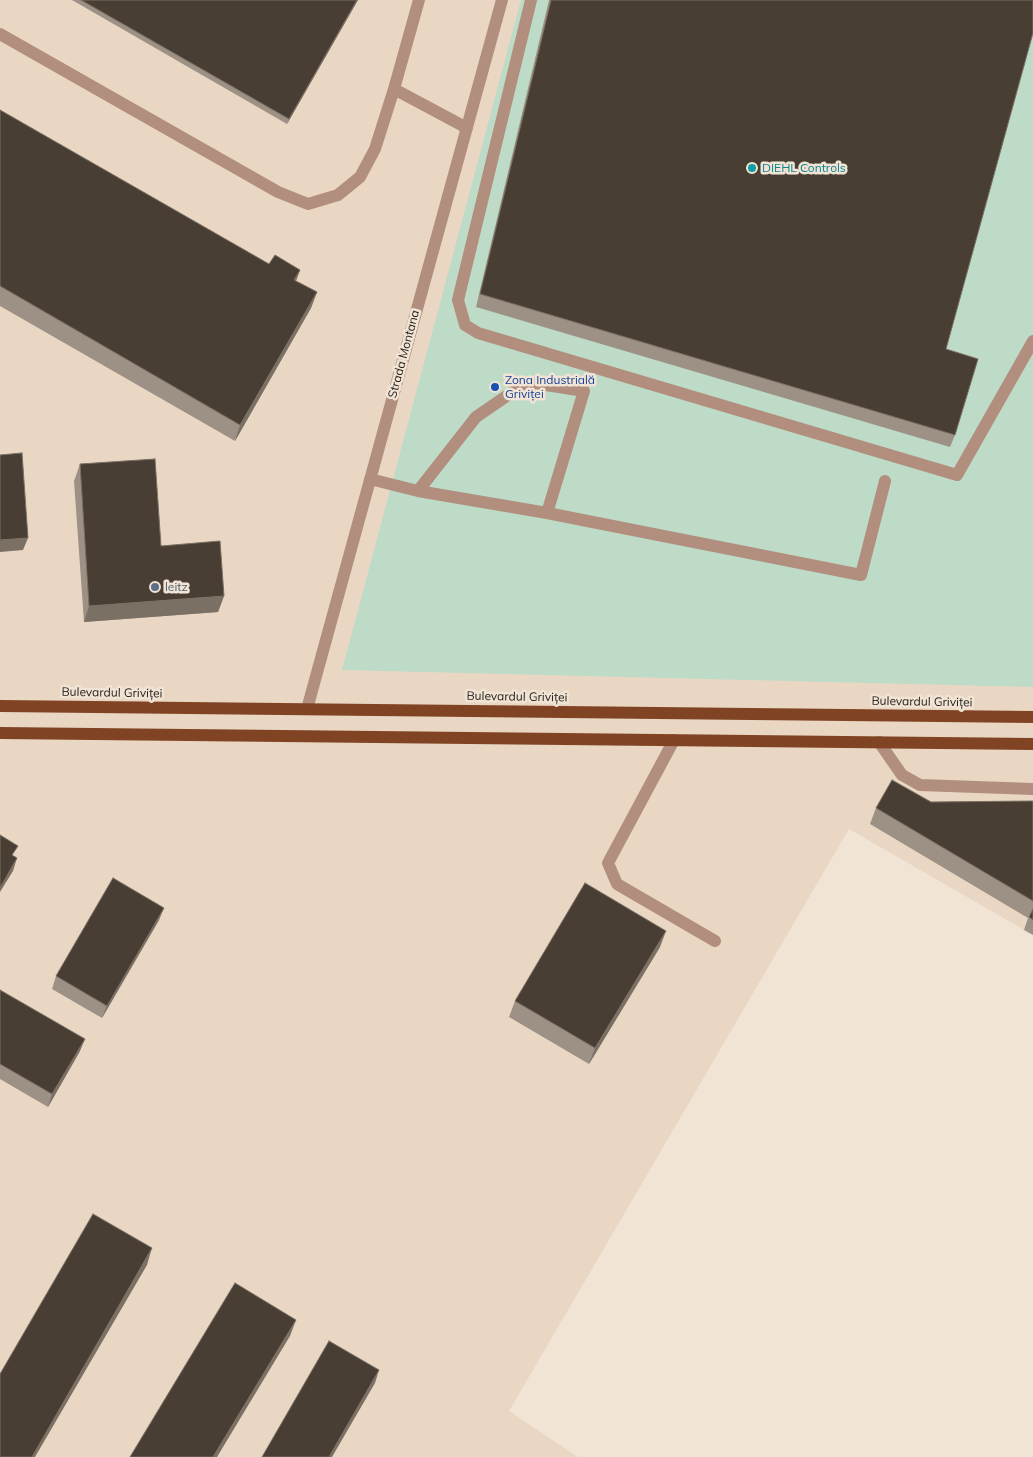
<!DOCTYPE html>
<meta charset="utf-8">
<style>
body{margin:0}
canvas{display:block;background:#f1e4d5}
</style>
<canvas width="1033" height="1457"></canvas>
<script>
const c = document.querySelector('canvas').getContext('2d');
c.lineJoin = 'round';
function paint(path, color) { c.fillStyle = color; c.fill(path, 'evenodd'); }
const shape = rows => new Path2D(rows.map(r => 'M' + r).join(''));
function stroke(path, color, width, dash) { c.strokeStyle = color; c.lineWidth = width; c.lineCap = dash ? 'butt' : 'round'; c.setLineDash(dash || []); c.stroke(path); }
function write(font, color, halo, rows, align = 'center') {
  c.font = font + ' Mulish,sans-serif'; c.lineWidth = 5; c.setLineDash([]); c.textBaseline = 'middle'; c.strokeStyle = halo; c.fillStyle = color; for (const [text, x, y, turn = 0] of rows) {
    c.save(); c.translate(x, y); c.rotate((+turn || 0) * Math.PI / 180); c.textAlign = isNaN(turn) ? turn : align; if (halo) c.strokeText(text, 0, 0); c.fillText(text, 0, 0); c.restore();
  }
}
paint(shape([
 [0,0,1033,0,1033,935,849,829,509,1411,578,1457,0,1457]
]), '#e9d7c4');
paint(shape([
 [521,0,1033,0,1033,687,342,670]
]), '#bddbc7');
stroke(shape([
 [531,0,458,300,465,325,478,333,957,475,1033,341],
 [0,34,278,192,308,204,338,195,360,177,375,149,394,89,467,128],
 [394,89,419,0],
 [370,479,418,491,547,513,861,575,885,481],
 [418,491,476,417,527,382,584,391,547,513],
 [307,709,502,0],
 [674,740,608,863,617,884,715,941],
 [879,742,902,775,920,785,1033,789]
]), '#b18e7d', 12);
stroke(shape([
 [0,706,1033,717],
 [0,733,1033,744]
]), '#804424', 12);
paint(shape([
 [72,0,358,0,287,124],
 [549,0,1033,0,946,349,955,435,950,447,476,307],
 [0,110,269,264,300,270,296,281,317,292,311,308,235,441,0,306],
 [80,464,161,546,224,596,218,612,84,622,74,481],
 [1033,801,1033,935,1024,930,1028,918,870,824,876,808,931,802],
 [159,920,102,1018,52,989,56,976],
 [660,947,589,1064,509,1017,515,1001],
 [0,990,80,1051,48,1107,0,1079]
]), '#9c9184');
paint(shape([
 [357,0,358,0,287,124,289,119],
 [300,270,294,286,294,280],
 [317,292,311,308,235,441,240,425],
 [28,538,23,550,0,552,0,540],
 [224,596,218,612,84,622,89,606],
 [17,858,13,871,0,892,0,888],
 [164,908,159,920,102,1018,107,1006],
 [666,931,660,947,589,1064,595,1048],
 [85,1039,80,1051,48,1107,52,1094],
 [152,1248,147,1265,35,1457,32,1457],
 [296,1320,290,1336,217,1457,213,1457],
 [379,1370,375,1383,332,1457,329,1457]
]), '#7b7064');
const building = shape([
 [81,0,357,0,289,119,81,0],
 [551,0,1033,0,1033,33,946,349,978,359,955,435,480,294,551,0],
 [0,110,269,264,275,255,300,270,294,280,317,292,240,425,0,286,0,110],
 [22,453,28,538,0,540,0,455,22,453],
 [155,459,161,546,220,541,224,596,89,606,80,464,155,459],
 [892,780,931,802,1033,801,1033,901,876,808,892,780],
 [0,835,18,846,12,855,17,858,0,888,0,835],
 [113,878,164,908,107,1006,56,976,113,878],
 [585,883,666,931,595,1048,515,1001,585,883],
 [1033,909,1033,920,1029,917,1033,909],
 [0,990,85,1039,52,1094,0,1064,0,990],
 [93,1214,152,1248,32,1457,0,1457,0,1374,93,1214],
 [235,1283,296,1320,213,1457,130,1457,235,1283],
 [329,1341,379,1370,329,1457,262,1457,329,1341]
]);
paint(building, '#483e33');
stroke(building, '#7b7064', 1);
for (const [x, y, r, color] of [
 [752,168,5,"#0f9aa8"],
 [495,387,5,"#1a4fb4"],
 [155,587,5,"#5c6f8a"]
]) { const dot = new Path2D(); dot.arc(x, y, r, 0, 2 * Math.PI); c.fillStyle = color; c.fill(dot); stroke(dot, '#f1e4d5', 2); }
write('12px', '#0d838f', '#f1e4d5', [
 ["DIEHL Controls",762,168]
], 'left');
write('12px', '#221e18', '#f1e4d5', [
 ["Strada Montana",404,354,-75],
 ["Bulevardul Griviței",112,693,1],
 ["Bulevardul Griviței",517,697,1],
 ["Bulevardul Griviței",922,702,1]
]);
write('12px', '#164399', '#f1e4d5', [
 ["Zona Industrială",505,380],
 ["Griviței",505,394]
], 'left');
write('12px', '#4e5e75', '#f1e4d5', [
 ["leitz",165,587]
], 'left');
</script>
